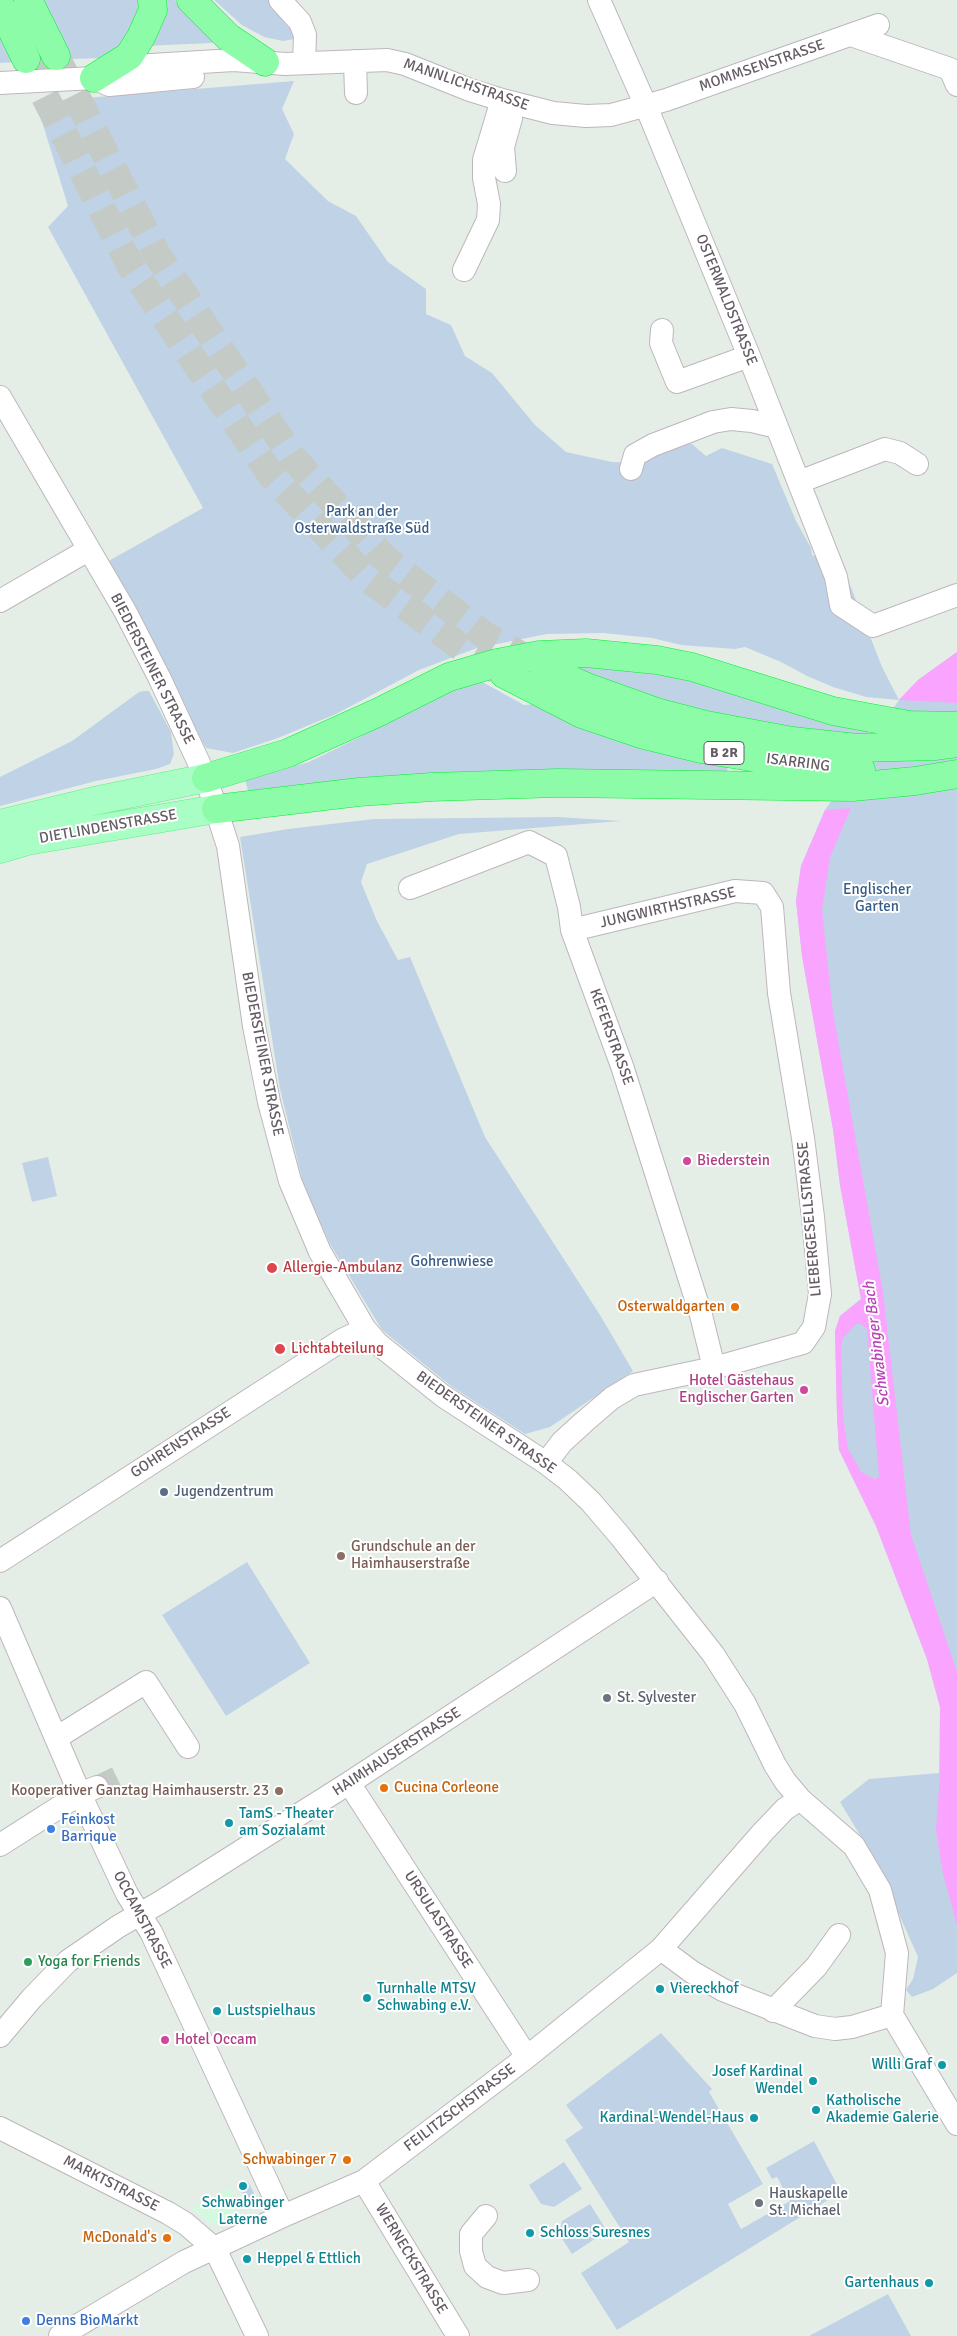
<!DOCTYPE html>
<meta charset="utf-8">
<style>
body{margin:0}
canvas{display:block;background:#e4eee7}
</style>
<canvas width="957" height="2336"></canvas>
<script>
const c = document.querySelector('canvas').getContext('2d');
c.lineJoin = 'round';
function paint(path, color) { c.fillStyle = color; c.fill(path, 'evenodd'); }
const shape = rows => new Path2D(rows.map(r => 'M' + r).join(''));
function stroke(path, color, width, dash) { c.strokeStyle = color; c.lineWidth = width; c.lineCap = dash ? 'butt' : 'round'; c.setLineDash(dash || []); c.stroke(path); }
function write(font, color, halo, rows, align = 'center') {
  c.font = font + ' Signika,sans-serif'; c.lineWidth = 4; c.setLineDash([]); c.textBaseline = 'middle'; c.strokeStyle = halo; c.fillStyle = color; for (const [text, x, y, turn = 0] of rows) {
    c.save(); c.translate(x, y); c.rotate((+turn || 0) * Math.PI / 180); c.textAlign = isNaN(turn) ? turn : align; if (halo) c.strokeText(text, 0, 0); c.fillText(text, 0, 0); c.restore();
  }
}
paint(shape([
 [43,0,145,0,143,14,121,44,105,58,71,59],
 [159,0,175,0,218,40,212,43,145,46],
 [214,0,272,0,291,28,295,39,283,41,264,37,242,25],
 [0,30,16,62,0,63],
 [294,81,282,109,294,134,285,159,328,201,356,216,388,262,426,289,426,314,451,325,465,356,492,373,535,425,566,452,612,462,641,463,668,445,692,444,706,456,722,448,772,464,796,521,811,548,812,555,843,567,882,667,899,700,918,680,957,652,957,1973,933,1989,912,1997,906,1990,913,1979,918,1957,875,1860,840,1802,869,1779,939,1773,940,1707,927,1659,876,1526,839,1450,837,1416,835,1331,840,1316,861,1299,840,1185,833,1129,802,956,796,901,801,866,825,810,899,700,866,697,833,687,807,676,781,662,745,647,735,649,681,645,652,638,603,633,547,634,477,648,419,670,336,714,278,738,233,753,206,748,105,563,203,508,48,227,68,206,36,102],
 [612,665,658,671,869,730,867,738,844,737,669,707,573,667],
 [479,680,524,705,536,704,728,765,727,772,249,794,245,780,309,762,360,737,421,703],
 [144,691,149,691,171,732,174,754,170,764,156,769,96,781,0,806,0,777,72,741,139,692],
 [558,817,621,821,459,834,367,864,361,882,377,921,398,960,410,957,485,1137,600,1315,633,1371,550,1427,525,1434,451,1386,382,1330,330,1244,303,1183,280,1089,240,837,288,829,374,819],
 [48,1157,57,1196,32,1202,22,1163],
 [247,1562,310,1663,226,1716,162,1615],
 [661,2033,712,2089,709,2092,763,2184,728,2204,741,2229,790,2201,777,2177,772,2179,766,2168,814,2141,841,2192,617,2330,581,2273,629,2242,565,2140,583,2128,566,2105],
 [564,2162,582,2189,554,2207,541,2204,529,2185],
 [248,2181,258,2202,247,2208,240,2184],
 [590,2204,607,2231,572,2254,559,2234,562,2221],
 [888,2294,911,2336,809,2336]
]), '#c0d3e6');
paint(shape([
 [231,2187,236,2209,233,2212,233,2215,213,2225,191,2208]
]), '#d3fade');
paint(shape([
 [957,652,957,703,899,700,918,680],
 [851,808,830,857,822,910,833,1012,883,1292,911,1535,957,1672,957,1925,943,1874,936,1830,940,1773,940,1707,927,1659,876,1526,839,1450,837,1416,835,1331,840,1316,861,1299,840,1185,833,1129,802,956,796,901,801,866,825,810],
 [856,1324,861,1324,867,1329,879,1477,875,1479,861,1472,855,1461,848,1449,843,1416,841,1349,843,1338]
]), '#f9a4fe');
stroke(shape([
 [97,1787,126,1773]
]), '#c4cac6', 22, [22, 11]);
stroke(shape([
 [56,57,156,253,293,458,384,558,486,636,540,666],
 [26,59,131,267,271,475,367,578,469,653,504,674]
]), '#c4cac6', 28, [28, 14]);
const minor = shape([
 [280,0,300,22,305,35,304,63],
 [599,0,646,106,749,356,836,577,841,605,873,626,957,595],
 [851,35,950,69,957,85],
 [355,61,356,93],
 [94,78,109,85,193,77],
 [0,83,94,78,118,67,234,60,285,64,387,60,405,64,470,90,502,100,553,113,586,116,611,115,666,100,878,25],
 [505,171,503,147,511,118],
 [464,270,488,220,489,204,484,178,484,160,502,100],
 [662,330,661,343,677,382,749,356],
 [0,397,125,611,159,677,206,778,228,846,254,1026,269,1102,290,1181,320,1252,365,1329,377,1343,443,1396,546,1463,568,1480,591,1502,620,1536,713,1654,745,1704,775,1765,785,1781,800,1799,854,1846,880,1890,897,1953,892,2015],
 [631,469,635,455,653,445,713,422,731,419,752,421,777,427],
 [799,482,885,449,900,453,917,464],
 [0,601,88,550],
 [410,888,529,842,556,856,569,907,572,930,622,1066,701,1315,714,1368],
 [546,1463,562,1442,584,1422,612,1398,634,1385,714,1368,803,1343,814,1327,820,1294,813,1217,803,1138,779,993,772,907,763,893,735,891,572,930],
 [0,1561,342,1340,365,1329],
 [0,1608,80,1794,127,1894,151,1932,283,2216],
 [56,1738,146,1682,188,1747],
 [349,1783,527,2057],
 [0,1845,80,1794,97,1787],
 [661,1949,692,1972,723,1990,815,2026,835,2029,852,2027,892,2015],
 [773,2011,816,1967,839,1935],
 [892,2015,957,2124],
 [0,2036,32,1998,68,1961,119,1926,159,1903,349,1783,657,1581],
 [0,2128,168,2213,186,2224,215,2249,257,2336],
 [364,2181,458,2336],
 [486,2216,471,2234,471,2251,475,2266,487,2277,503,2283,528,2280],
 [60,2336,184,2262,283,2216,364,2181,527,2057,661,1949,763,1832,785,1809,800,1799]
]);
const major = shape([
 [0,824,94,801,206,778],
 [0,849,27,841,216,809]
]);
const highway = shape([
 [28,0,56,56],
 [191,0,228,37,265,62],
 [0,5,26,59],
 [94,78,129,56,141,37,153,10,152,0],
 [544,668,589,688,656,712,706,725,792,741,857,748,936,746,957,743],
 [504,674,582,714,644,735,701,749,794,764,861,770],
 [206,778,288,753,379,712,449,677,497,663,539,655,586,653,657,660,692,667,833,711,909,725,957,726],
 [216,809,359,792,432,787,558,783,852,787,915,781,957,774]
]);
stroke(minor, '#beb6bd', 24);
stroke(major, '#5bf07d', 29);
stroke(highway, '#03ef30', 29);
stroke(minor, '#fff', 22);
stroke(major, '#a9fec6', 28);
stroke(highway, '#8dfca9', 28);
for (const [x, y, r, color] of [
 [687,1161,5,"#d1479c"],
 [272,1268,6,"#e0444e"],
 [735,1307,5,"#e8710a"],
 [280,1349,6,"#e0444e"],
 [804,1390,5,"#d1479c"],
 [164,1492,5,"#5c6f8a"],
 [341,1556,5,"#8d6e63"],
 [607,1698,5,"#6b7280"],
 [384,1788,5,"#e8710a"],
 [279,1791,5,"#8d6e63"],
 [229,1823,5,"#0f9aa8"],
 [51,1829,5,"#3f7fe0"],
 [28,1962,5,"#2e9e5b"],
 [660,1989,5,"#0f9aa8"],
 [367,1998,5,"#0f9aa8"],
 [217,2011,5,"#0f9aa8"],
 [165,2040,5,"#d1479c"],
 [942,2065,5,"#0f9aa8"],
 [813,2081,5,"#0f9aa8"],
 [816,2110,5,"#0f9aa8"],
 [754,2118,5,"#0f9aa8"],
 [347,2160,5,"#e8710a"],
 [243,2186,5,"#0f9aa8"],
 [759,2203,5,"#6b7280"],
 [530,2233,5,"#0f9aa8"],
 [167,2238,5,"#e8710a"],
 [247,2259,5,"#0f9aa8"],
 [929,2283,5,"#0f9aa8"],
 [26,2321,5,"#3f7fe0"]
]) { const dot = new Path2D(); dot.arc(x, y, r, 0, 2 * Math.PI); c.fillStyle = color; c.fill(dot); stroke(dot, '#fff', 2); }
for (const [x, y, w] of [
 [724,753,40]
]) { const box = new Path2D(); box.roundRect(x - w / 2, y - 11.5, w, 23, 4); c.fillStyle = '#fff'; c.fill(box); stroke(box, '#645c64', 1); }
write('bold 14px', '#645c64', null, [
 ["B 2R",724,753]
]);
write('15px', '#645c64', '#fff', [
 ["MOMMSENSTRASSE",762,66,-19],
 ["MANNLICHSTRASSE",466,85,19],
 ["OSTERWALDSTRASSE",726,300,68],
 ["BIEDERSTEINER STRASSE",152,669,63],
 ["ISARRING",798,763,7],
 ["DIETLINDENSTRASSE",108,827,-10],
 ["JUNGWIRTHSTRASSE",668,908,-13],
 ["KEFERSTRASSE",611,1037,70],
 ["BIEDERSTEINER STRASSE",262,1054,79],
 ["LIEBERGESELLSTRASSE",810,1219,-95],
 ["BIEDERSTEINER STRASSE",486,1423,35],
 ["GOHRENSTRASSE",181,1443,-33],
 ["HAIMHAUSERSTRASSE",397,1752,-33],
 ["OCCAMSTRASSE",142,1920,62],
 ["URSULASTRASSE",438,1920,57],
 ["FEILITZSCHSTRASSE",460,2108,-37],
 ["MARKTSTRASSE",111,2184,27],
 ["WERNECKSTRASSE",411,2259,59]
]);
write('15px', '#375b88', '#fff', [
 ["Park an der",362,512],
 ["Osterwaldstraße Süd",362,529],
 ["Englischer",877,890],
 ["Garten",877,907],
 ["Gohrenwiese",452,1262]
]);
write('15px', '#b23c85', '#fff', [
 ["Biederstein",697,1161],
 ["Hotel Gästehaus",794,1381,"right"],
 ["Englischer Garten",794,1398,"right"],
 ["Hotel Occam",175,2040]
], 'left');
write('15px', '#be3a42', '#fff', [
 ["Allergie-Ambulanz",283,1268],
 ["Lichtabteilung",291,1349]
], 'left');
write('15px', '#c56008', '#fff', [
 ["Osterwaldgarten",725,1307],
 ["Cucina Corleone",394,1788,"left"],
 ["Schwabinger 7",337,2160],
 ["McDonald's",157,2238]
], 'right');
write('15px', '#4e5e75', '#fff', [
 ["Jugendzentrum",174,1492]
], 'left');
write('15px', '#785e54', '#fff', [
 ["Grundschule an der",351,1547],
 ["Haimhauserstraße",351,1564],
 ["Kooperativer Ganztag Haimhauserstr. 23",269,1791,"right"]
], 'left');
write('15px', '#5b616d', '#fff', [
 ["St. Sylvester",617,1698],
 ["Hauskapelle",769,2194],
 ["St. Michael",769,2211]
], 'left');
write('15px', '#0d838f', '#fff', [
 ["TamS - Theater",239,1814],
 ["am Sozialamt",239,1831],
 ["Turnhalle MTSV",377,1989],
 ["Schwabing e.V.",377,2006],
 ["Viereckhof",670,1989],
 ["Lustspielhaus",227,2011],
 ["Willi Graf",932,2065,"right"],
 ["Josef Kardinal",803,2072,"right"],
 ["Wendel",803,2089,"right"],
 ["Katholische",826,2101],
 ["Akademie Galerie",826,2118],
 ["Kardinal-Wendel-Haus",744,2118,"right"],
 ["Schwabinger",243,2203,"center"],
 ["Laterne",243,2220,"center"],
 ["Schloss Suresnes",540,2233],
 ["Heppel & Ettlich",257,2259],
 ["Gartenhaus",919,2283,"right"]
], 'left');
write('15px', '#366cbe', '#fff', [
 ["Feinkost",61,1820],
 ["Barrique",61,1837],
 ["Denns BioMarkt",36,2321]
], 'left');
write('15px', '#27864d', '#fff', [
 ["Yoga for Friends",38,1962]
], 'left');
write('italic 16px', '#b943b7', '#fff', [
 ["Schwabinger Bach",877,1344,-97]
]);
</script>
